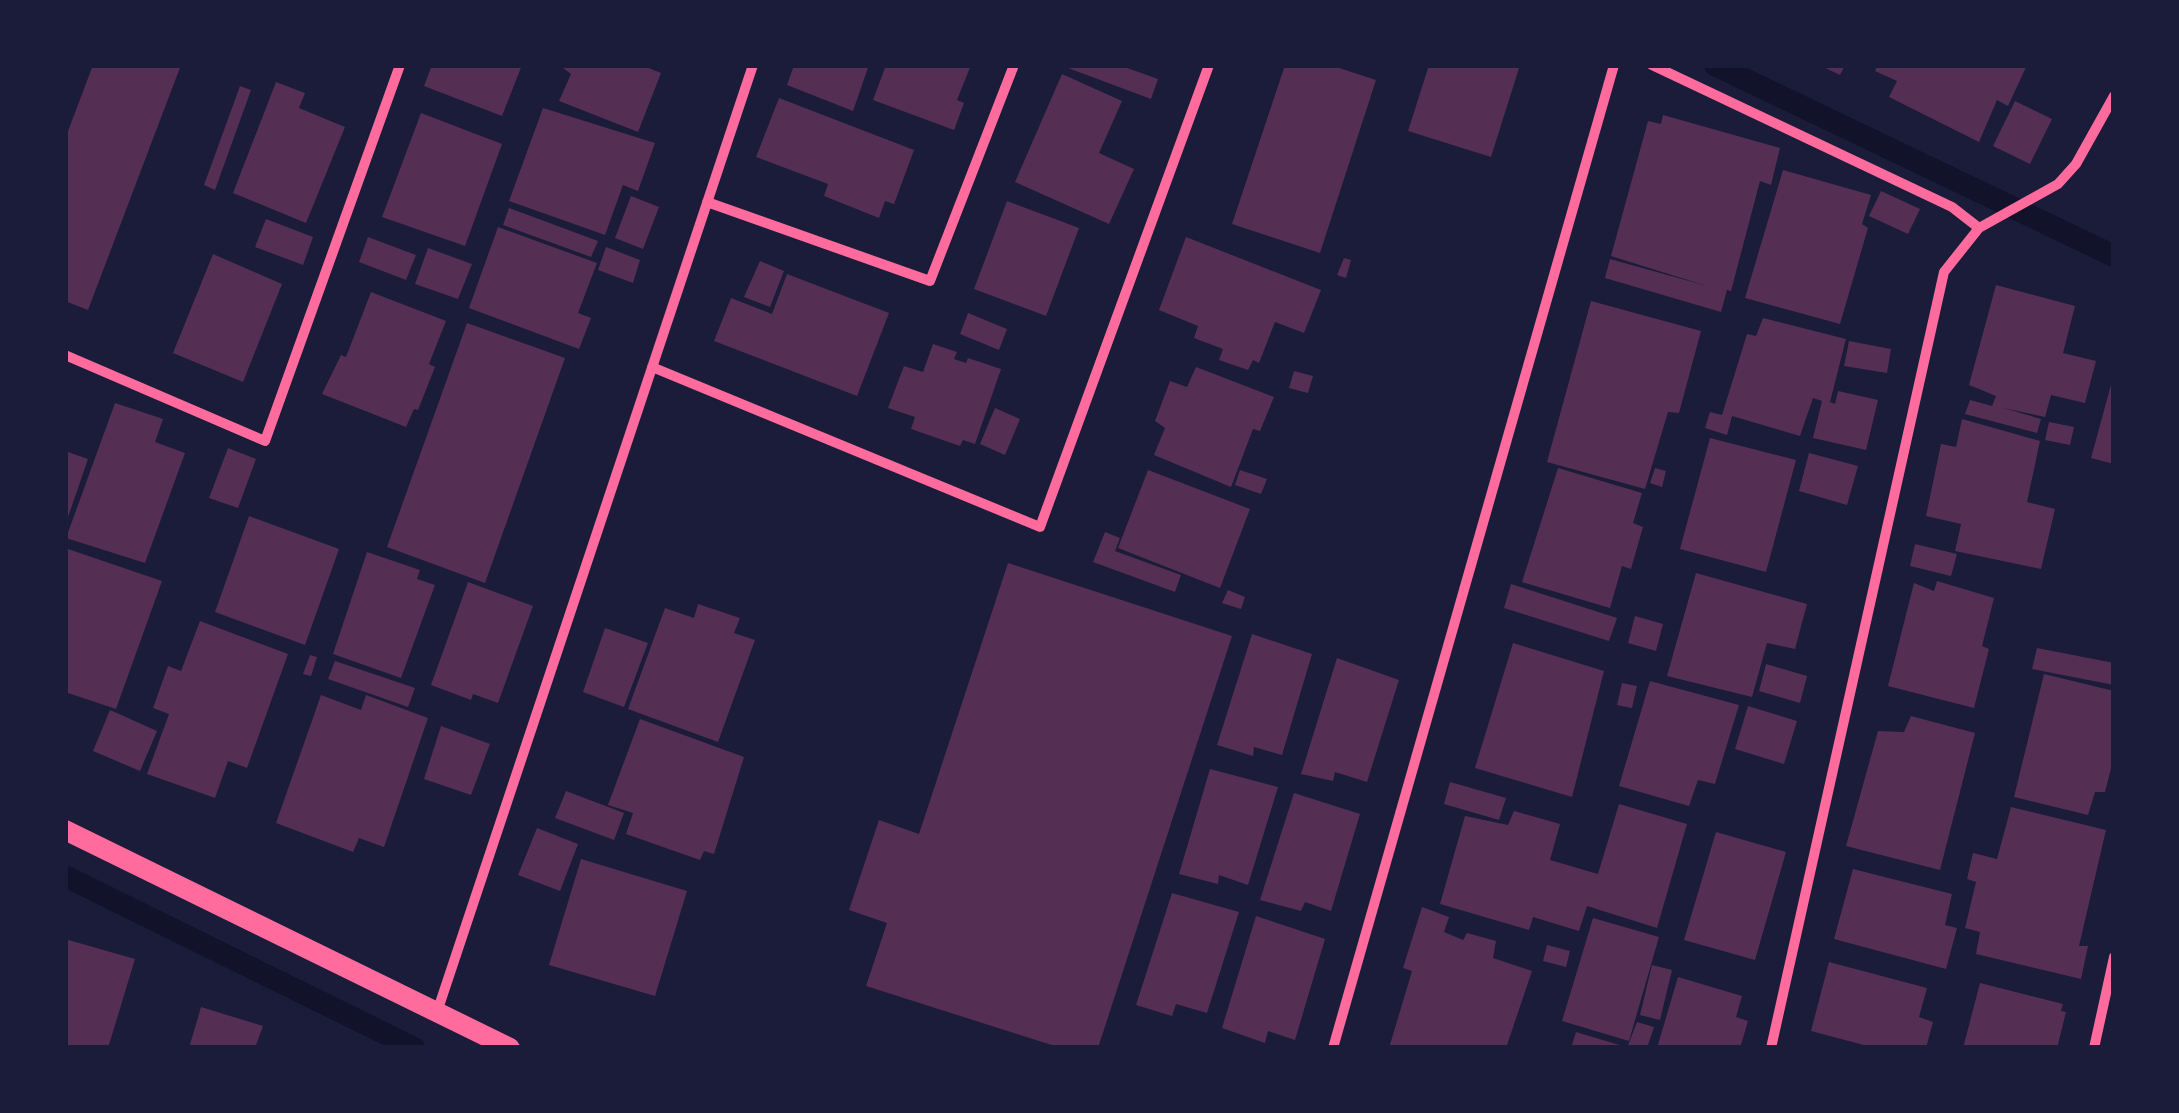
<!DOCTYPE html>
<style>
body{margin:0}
#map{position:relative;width:2179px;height:1113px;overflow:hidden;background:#1b1b3a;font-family:Bitter,serif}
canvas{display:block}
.frame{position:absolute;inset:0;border:68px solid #1b1b3a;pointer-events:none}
</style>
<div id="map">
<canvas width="2179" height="1113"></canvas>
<div class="frame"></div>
</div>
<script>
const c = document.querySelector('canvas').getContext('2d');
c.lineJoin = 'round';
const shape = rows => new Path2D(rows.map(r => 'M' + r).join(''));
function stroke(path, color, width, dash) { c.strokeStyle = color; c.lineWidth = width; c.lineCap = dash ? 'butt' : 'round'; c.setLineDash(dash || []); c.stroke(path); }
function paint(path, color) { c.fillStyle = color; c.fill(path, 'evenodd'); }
stroke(shape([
 [1715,65,2114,256],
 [65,876,414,1048]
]), '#12122b', 22);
paint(shape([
 [93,65,181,65,88,310,65,301,65,139],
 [432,65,522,65,502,116,424,86],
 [559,65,641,65,661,73,638,132,559,101,571,74],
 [794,65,869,65,853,111,787,85],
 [886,65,971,65,957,100,964,103,954,130,873,100],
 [1060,65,1119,65,1158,79,1151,99],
 [1285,65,1330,65,1376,80,1320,253,1232,224],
 [1429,65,1520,65,1491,157,1408,131],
 [1819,65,1845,65,1840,75],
 [1878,65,2027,65,2008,106,1997,100,1979,142,1889,97,1897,81,1875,71],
 [1062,74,1122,101,1099,153,1134,169,1109,224,1015,182],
 [276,82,305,93,299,108,345,127,306,223,233,193],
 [240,86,251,90,215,190,204,185],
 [779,98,914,150,894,204,885,201,879,218,824,196,828,184,756,157],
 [2015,101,2052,119,2030,164,1993,146],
 [543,108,655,143,638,191,623,185,605,235,509,201],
 [421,113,502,144,465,246,382,217],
 [1663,115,1780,148,1771,185,1760,181,1731,291,1727,290,1721,312,1605,278,1610,259,1707,286,1611,256,1648,121,1661,124],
 [1783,170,1871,195,1862,224,1868,228,1840,324,1745,298],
 [1881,191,1920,209,1908,234,1869,216],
 [631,196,659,207,643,249,615,238],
 [1007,201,1079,228,1046,316,974,289],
 [509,208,598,241,591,257,503,225],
 [266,219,313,237,303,265,255,247],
 [498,227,597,263,578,313,591,318,579,349,469,308],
 [368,237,416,255,406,280,359,262],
 [1186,237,1321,290,1304,333,1275,322,1259,363,1253,360,1248,370,1219,360,1223,349,1194,338,1198,326,1159,310],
 [606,247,640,260,633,283,598,270],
 [428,248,472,264,458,299,415,284],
 [213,254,282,284,243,382,173,353],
 [1344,258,1351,260,1346,278,1337,275],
 [760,261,784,271,770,307,744,297],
 [787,274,889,313,857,396,714,341,731,298,772,314],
 [1996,285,2075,306,2063,353,2096,361,2085,403,2051,395,2045,417,2004,408,2041,419,2037,433,1965,414,1970,400,1992,406,1996,396,1969,385],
 [371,292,446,321,429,364,435,367,418,410,414,409,406,427,322,394,341,355,346,357],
 [1591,301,1701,331,1679,413,1668,412,1645,489,1547,462],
 [968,313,1007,329,999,350,960,334],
 [1763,318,1846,339,1830,402,1835,404,1838,391,1878,400,1866,450,1813,438,1822,401,1813,398,1800,436,1732,416,1727,435,1705,428,1710,412,1722,415,1747,334,1756,336],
 [467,323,565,358,485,583,387,547],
 [1849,341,1891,349,1887,373,1844,366],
 [933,344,957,352,954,359,966,363,968,358,1001,369,975,444,963,440,960,446,911,429,915,417,888,408,904,366,923,372],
 [1196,367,1274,397,1260,431,1253,429,1231,487,1154,455,1165,428,1155,421,1170,381,1187,387],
 [1294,371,1313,376,1308,393,1289,388],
 [2114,374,2114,464,2091,458],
 [115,403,163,419,155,442,185,453,145,563,66,538],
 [995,408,1020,419,1005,455,980,444],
 [1962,419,2040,441,2027,502,2055,509,2041,569,1955,551,1961,524,1926,516,1941,444,1956,447],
 [2049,422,2074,427,2070,445,2045,440],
 [1710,438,1796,460,1766,572,1680,549],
 [228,448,256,459,238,508,209,498],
 [65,451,88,459,66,523,65,523],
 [1809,453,1858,466,1847,505,1799,491],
 [1558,468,1642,493,1633,523,1643,527,1631,569,1622,566,1610,608,1522,582],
 [1655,468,1666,471,1662,487,1650,483],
 [1148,470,1250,509,1220,588,1118,548],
 [1240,470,1267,479,1261,494,1235,485],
 [249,516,339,549,305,645,215,612],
 [1105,532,1120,538,1115,551,1181,575,1175,592,1093,562],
 [1915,544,1957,554,1951,576,1910,566],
 [65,548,162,581,116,709,65,692],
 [367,552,420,570,417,579,435,585,401,678,333,654],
 [1008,563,1232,636,1098,1048,1061,1048,866,986,887,923,849,910,879,820,919,834],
 [1696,573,1807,604,1795,649,1767,643,1752,697,1667,676],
 [1937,581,1994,598,1982,646,1989,649,1974,708,1888,686,1914,583,1934,591],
 [468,582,533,606,498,703,473,694,471,700,431,685],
 [1511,584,1617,618,1609,641,1504,608],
 [1228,590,1245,597,1241,609,1222,603],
 [698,604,740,618,734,633,755,640,718,742,628,709,665,608,694,618],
 [1635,616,1663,624,1656,651,1628,643],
 [200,621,288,654,247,768,228,761,215,798,147,774,169,714,153,708,168,666,181,671],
 [605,628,648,643,624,707,583,692],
 [1252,634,1312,654,1282,755,1254,747,1253,756,1217,745],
 [1513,643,1604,671,1572,797,1475,768],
 [2037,648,2114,663,2114,685,2032,669],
 [310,655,317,657,311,676,303,674],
 [1337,658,1399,680,1367,782,1335,772,1333,781,1301,774],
 [335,661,415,688,408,707,328,679],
 [1766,664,1807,676,1800,703,1759,691],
 [2044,674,2114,691,2114,756,2105,792,2095,792,2088,815,2014,797],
 [1650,681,1739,705,1715,784,1698,780,1689,806,1619,786],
 [1622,683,1637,686,1632,708,1617,705],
 [321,695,361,710,366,695,428,718,384,847,359,838,353,852,276,823],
 [1748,706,1797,721,1784,764,1735,749],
 [110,710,157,731,140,771,93,751],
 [1911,716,1975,733,1940,870,1846,846,1878,731,1904,732],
 [640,719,744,757,714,854,704,851,700,860,626,834,633,813,608,805],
 [441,726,490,744,471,795,424,779],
 [1210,769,1278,787,1248,885,1219,875,1218,884,1179,874],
 [1450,782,1506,798,1499,820,1444,804],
 [566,791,624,813,614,840,555,818],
 [1294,793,1360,814,1331,911,1305,902,1301,911,1260,900],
 [1619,804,1687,824,1657,928,1587,906,1579,931,1533,917,1529,930,1440,904,1465,816,1508,825,1514,811,1560,824,1550,860,1598,874],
 [2011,807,2106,830,2079,946,2088,946,2081,979,1976,954,1980,932,1965,928,1976,882,1967,879,1973,853,1997,859],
 [537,828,578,844,560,891,518,875],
 [1716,832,1786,852,1755,960,1684,940],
 [581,859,687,891,655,996,549,965],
 [1853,869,1952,894,1945,925,1957,928,1946,969,1834,939],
 [1172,893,1239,912,1207,1013,1176,1004,1172,1016,1136,1005],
 [1422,907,1449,917,1444,932,1463,940,1467,933,1496,941,1493,958,1532,971,1506,1048,1389,1048,1412,971,1403,968],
 [1256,916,1325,939,1295,1040,1268,1031,1265,1043,1222,1028],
 [1593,918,1659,937,1629,1041,1562,1021],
 [65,939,135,959,108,1048,65,1048],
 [1547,945,1570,951,1566,967,1543,961],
 [1829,962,1927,988,1919,1017,1933,1022,1926,1048,1875,1048,1811,1031],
 [1652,965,1672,970,1660,1020,1640,1015],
 [1678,977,1742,996,1736,1017,1748,1021,1740,1048,1657,1048],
 [1980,983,2063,1004,2061,1011,2066,1012,2057,1048,1963,1048],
 [201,1007,263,1026,255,1048,189,1048],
 [1637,1022,1654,1027,1647,1048,1627,1048],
 [1576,1032,1626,1047,1626,1048,1571,1048]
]), '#542f53');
stroke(shape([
 [1652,65,1952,207,1979,228],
 [707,202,930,281,1014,65],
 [65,355,265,441,400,65],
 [652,367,1040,527,1209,65],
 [437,1012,753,65],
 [1333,1048,1614,65],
 [1771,1048,1944,272,1979,228,2058,184,2076,164,2114,96],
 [2094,1048,2114,957]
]), '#ff6b9d', 10);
stroke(shape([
 [65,830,510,1048]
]), '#ff6b9d', 20);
</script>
